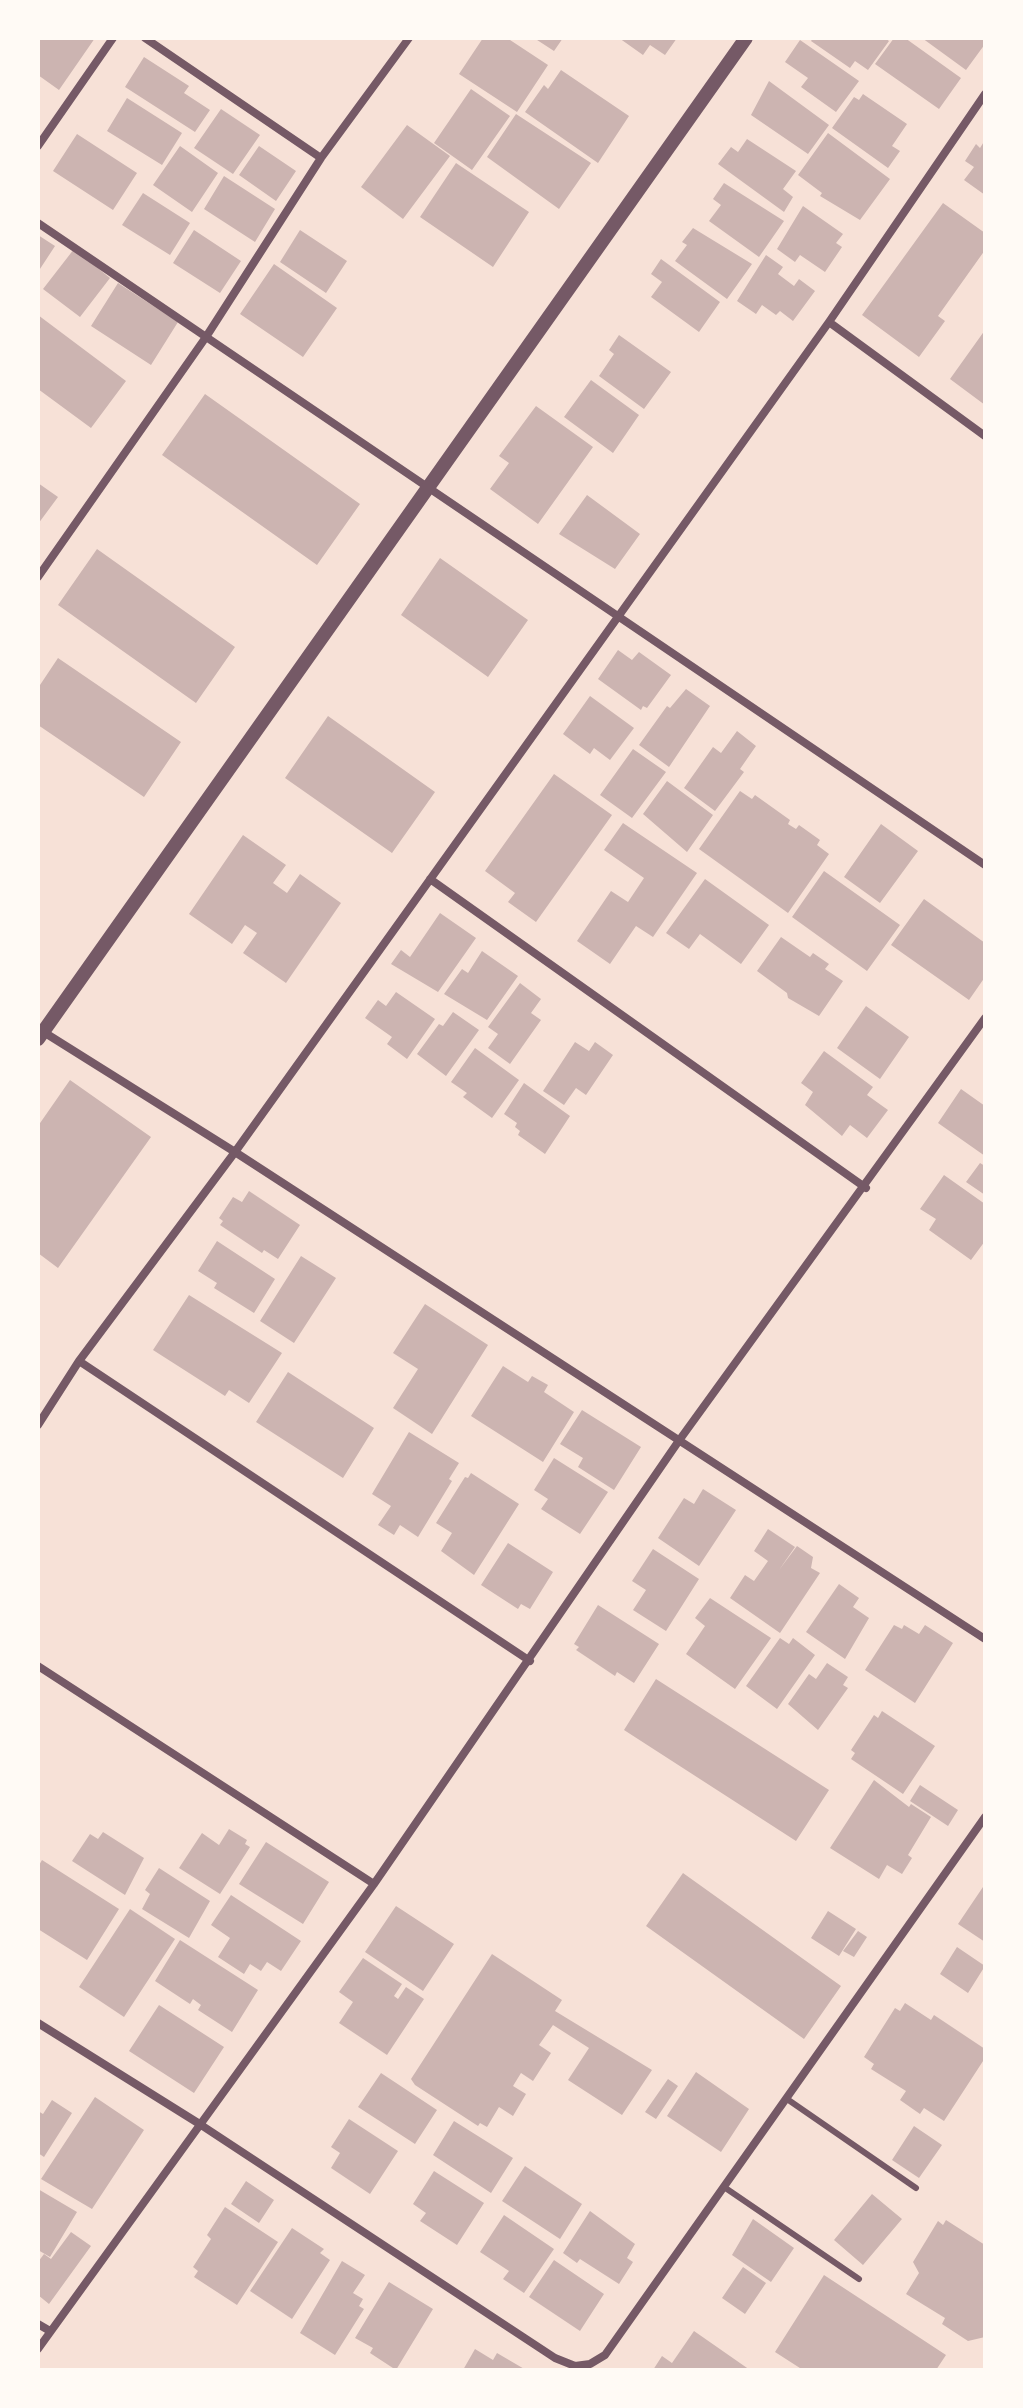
<!DOCTYPE html>
<style>
body{margin:0}
#map{position:relative;width:1023px;height:2408px;overflow:hidden;background:#f7e1d7;font-family:Karla,sans-serif}
canvas{display:block}
.frame{position:absolute;inset:0;border:40px solid #fffaf5;pointer-events:none}
</style>
<div id="map">
<canvas width="1023" height="2408"></canvas>
<div class="frame"></div>
</div>
<script>
const c = document.querySelector('canvas').getContext('2d');
c.lineJoin = 'round';
function paint(path, color) { c.fillStyle = color; c.fill(path, 'evenodd'); }
const shape = rows => new Path2D(rows.map(r => 'M' + r).join(''));
function stroke(path, color, width, dash) { c.strokeStyle = color; c.lineWidth = width; c.lineCap = dash ? 'butt' : 'round'; c.setLineDash(dash || []); c.stroke(path); }
paint(shape([
 [38,38,95,38,59,90,38,75],
 [483,38,507,38,548,65,517,112,459,74],
 [534,38,563,38,554,51],
 [619,38,677,38,665,55,650,45,643,55],
 [813,38,885,38,889,41,868,70,855,61,850,68,811,41],
 [894,38,905,38,961,78,939,109,875,64],
 [922,38,985,38,985,44,966,70],
 [800,40,859,81,836,112,801,87,808,78,785,62],
 [144,57,189,86,184,93,210,110,195,132,125,87],
 [561,70,629,116,598,163,525,112,544,85,548,89],
 [769,81,829,125,808,154,751,115],
 [471,89,510,116,472,170,434,143],
 [863,94,907,124,892,146,900,151,888,168,832,128,854,97,859,100],
 [127,98,182,133,162,165,107,131],
 [221,109,260,135,233,174,194,148],
 [516,114,591,163,559,209,487,157],
 [407,125,450,156,403,219,361,187],
 [828,133,890,179,860,220,820,196,822,193,798,175],
 [77,134,137,173,113,210,53,171],
 [747,139,796,171,783,189,793,197,784,212,718,164,731,147,738,152],
 [985,140,985,195,964,180,974,167,965,161,976,144,980,148],
 [180,146,218,173,192,212,153,185],
 [259,146,296,171,276,201,239,175],
 [456,163,529,212,493,267,420,217],
 [224,176,275,209,255,242,204,209],
 [724,183,784,221,759,257,709,221,721,205,713,199],
 [143,193,190,223,170,255,122,225],
 [943,203,985,233,985,250,938,316,945,321,919,357,862,315],
 [803,206,843,234,836,243,842,247,825,272,800,255,795,262,777,249],
 [693,228,752,264,727,299,675,261,687,245,682,242],
 [194,230,241,261,220,293,173,263],
 [300,230,347,261,326,293,280,262],
 [38,235,55,246,38,272],
 [74,249,110,278,80,317,43,289],
 [766,255,783,267,778,274,794,286,799,279,815,291,793,321,780,311,776,315,762,305,756,314,737,301],
 [661,259,720,302,699,332,651,297,662,282,651,274],
 [274,264,337,308,303,357,240,314],
 [118,283,178,322,151,365,91,326],
 [38,315,126,381,91,428,38,389],
 [985,330,985,405,950,379],
 [619,335,671,372,644,409,599,376,614,354,609,350],
 [591,380,639,415,613,453,564,417],
 [205,394,360,504,317,565,162,455],
 [536,406,593,447,538,524,490,489,509,463,499,456],
 [38,483,58,497,38,524],
 [587,495,640,534,615,569,559,534],
 [97,549,235,647,196,703,58,605],
 [440,558,528,620,488,677,401,615],
 [618,650,632,660,639,652,671,675,647,708,643,706,641,710,598,679],
 [58,658,181,742,144,797,38,725,38,688],
 [686,689,710,706,669,767,639,745,667,706,670,708],
 [590,696,634,728,610,760,594,748,590,754,563,734],
 [328,716,435,792,392,853,285,778],
 [737,731,756,746,740,769,744,772,715,811,684,788,713,747,721,753],
 [633,749,666,772,632,818,600,795],
 [554,774,612,815,536,922,508,902,515,893,485,871],
 [667,781,713,815,687,852,643,814],
 [740,791,752,799,755,795,790,820,788,824,796,829,799,825,820,840,817,845,829,854,788,913,699,849],
 [623,823,697,873,653,937,636,926,610,964,577,941,611,891,628,902,644,878,604,850],
 [881,824,918,851,880,903,844,877],
 [243,835,286,865,273,883,287,893,300,874,341,903,286,983,243,953,257,933,245,925,232,944,189,914],
 [824,871,900,925,867,971,792,917],
 [705,879,769,925,741,964,700,934,689,949,666,933],
 [924,899,985,943,985,977,969,1000,891,945],
 [440,913,476,938,438,992,391,964,401,950,410,957],
 [781,937,810,957,813,953,829,964,825,969,843,981,819,1016,788,998,787,993,757,971],
 [482,951,518,976,487,1020,444,994,462,969,468,973],
 [520,983,541,999,531,1013,541,1020,510,1064,488,1048,498,1034,488,1027],
 [396,992,435,1019,407,1059,387,1044,392,1037,365,1018,378,1000,386,1006],
 [866,1006,909,1037,880,1079,837,1048],
 [453,1012,479,1030,446,1076,417,1054,439,1024,443,1026],
 [575,1042,589,1051,595,1042,613,1055,586,1095,576,1088,564,1105,543,1091],
 [475,1048,519,1080,492,1118,463,1097,467,1093,451,1082],
 [824,1051,873,1087,867,1095,888,1110,867,1138,850,1125,842,1136,805,1105,813,1092,801,1083],
 [70,1080,151,1137,58,1268,38,1253,38,1126],
 [524,1083,570,1116,545,1154,518,1135,520,1131,515,1127,517,1123,504,1114],
 [961,1089,985,1106,985,1156,938,1123],
 [980,1163,985,1166,985,1195,966,1182],
 [944,1175,985,1204,985,1241,971,1260,929,1230,936,1219,920,1209],
 [249,1191,300,1225,278,1259,264,1250,262,1253,220,1225,223,1221,219,1218,233,1197,242,1202],
 [217,1241,275,1279,254,1313,214,1288,217,1283,198,1271],
 [301,1256,336,1278,294,1343,260,1321],
 [189,1295,282,1353,249,1403,229,1390,225,1396,153,1350],
 [425,1304,488,1345,432,1434,393,1408,418,1369,393,1353],
 [503,1366,528,1382,532,1376,548,1385,544,1392,574,1412,543,1462,471,1416],
 [288,1372,374,1428,343,1478,256,1422],
 [582,1410,641,1447,614,1490,578,1467,583,1458,560,1444],
 [409,1432,459,1463,449,1479,452,1481,418,1537,400,1525,394,1535,378,1525,391,1506,372,1494],
 [554,1458,608,1492,580,1534,541,1509,548,1499,534,1490],
 [471,1473,519,1504,474,1575,441,1551,452,1533,436,1523,465,1477,468,1478],
 [703,1489,736,1510,699,1566,658,1538,684,1498,694,1504],
 [768,1529,795,1547,779,1570,797,1546,813,1557,811,1568,820,1573,780,1633,730,1598,745,1575,754,1581,768,1561,754,1551],
 [508,1543,553,1572,530,1609,521,1604,518,1609,481,1585],
 [653,1549,699,1579,666,1631,633,1610,646,1590,632,1581],
 [839,1584,859,1598,853,1607,869,1618,845,1659,806,1632],
 [710,1598,771,1638,735,1689,686,1654,705,1626,695,1618],
 [598,1605,659,1644,634,1683,617,1672,615,1676,576,1650,579,1647,574,1644],
 [894,1625,902,1629,904,1625,919,1634,925,1625,953,1643,915,1703,865,1670],
 [780,1638,789,1644,793,1638,815,1655,777,1709,746,1686],
 [827,1663,848,1677,843,1685,848,1688,818,1730,788,1704,809,1674,816,1679],
 [656,1679,829,1790,796,1841,624,1730],
 [882,1711,935,1746,903,1794,851,1759,855,1753,851,1750,874,1715,878,1718],
 [874,1780,909,1807,911,1804,931,1817,908,1855,912,1858,902,1874,887,1865,879,1879,830,1848],
 [920,1785,958,1810,948,1826,910,1801],
 [229,1829,247,1840,245,1844,250,1847,220,1894,179,1868,202,1833,219,1845],
 [103,1832,144,1858,125,1895,72,1861,90,1834,98,1839],
 [266,1842,329,1882,303,1924,239,1884],
 [42,1860,119,1909,87,1960,38,1929,38,1867],
 [159,1868,210,1901,189,1938,142,1909,150,1894,145,1890],
 [683,1873,841,1986,804,2039,646,1926],
 [985,1884,985,1942,958,1924],
 [231,1895,301,1941,281,1971,267,1962,261,1971,250,1964,244,1974,218,1957,230,1938,211,1925],
 [396,1906,454,1944,423,1991,365,1952],
 [130,1909,175,1939,124,2017,79,1987],
 [828,1911,856,1929,839,1956,811,1938],
 [858,1931,867,1937,854,1957,843,1951],
 [180,1940,258,1990,232,2032,198,2010,201,2005,193,1999,190,2004,155,1981],
 [957,1947,985,1966,968,1993,940,1974],
 [492,1954,562,2000,555,2011,652,2070,622,2115,568,2080,589,2048,553,2025,539,2045,551,2053,533,2081,521,2073,513,2086,526,2094,513,2116,499,2107,487,2127,480,2123,478,2126,415,2085,411,2079],
 [363,1958,402,1984,394,1996,398,1999,406,1987,424,1999,387,2055,339,2023,353,2002,339,1992],
 [905,2003,931,2020,934,2015,985,2049,985,2058,944,2121,924,2108,920,2114,900,2100,906,2091,871,2069,874,2064,864,2057,895,2008,900,2011],
 [159,2005,224,2047,194,2093,129,2051],
 [696,2072,749,2109,721,2152,667,2116],
 [381,2073,437,2110,415,2144,358,2107],
 [668,2079,678,2086,656,2119,645,2112],
 [95,2097,144,2130,92,2209,41,2179],
 [52,2100,72,2113,44,2157,38,2153,38,2111,43,2114],
 [349,2119,398,2151,370,2194,331,2168,340,2153,331,2147],
 [454,2121,513,2158,491,2193,433,2155],
 [914,2126,942,2145,919,2178,892,2160],
 [525,2166,582,2204,560,2239,502,2201],
 [434,2171,484,2203,457,2245,420,2221,426,2213,413,2204],
 [246,2181,274,2200,259,2223,231,2204],
 [38,2189,77,2212,50,2257,38,2250],
 [872,2194,902,2219,863,2265,834,2240],
 [225,2207,278,2242,237,2305,194,2277,198,2271,193,2267,211,2239,207,2235],
 [590,2211,635,2244,627,2258,633,2262,619,2284,580,2259,577,2263,563,2253],
 [504,2215,554,2249,524,2293,503,2279,509,2271,480,2252],
 [753,2219,794,2248,771,2282,732,2255],
 [946,2220,985,2245,985,2337,968,2341,942,2324,945,2318,906,2294,919,2273,913,2262,938,2221,943,2225],
 [292,2228,324,2249,320,2253,330,2260,292,2319,250,2291],
 [71,2232,91,2246,49,2304,38,2295,38,2262,44,2254,51,2259],
 [554,2260,604,2294,580,2331,529,2297],
 [342,2261,365,2275,353,2293,363,2299,359,2306,364,2309,335,2355,300,2333],
 [743,2267,766,2283,745,2314,722,2298],
 [824,2275,946,2355,936,2370,803,2370,775,2352],
 [389,2282,433,2309,396,2370,370,2353,373,2348,355,2338],
 [694,2331,750,2370,653,2370,662,2356,672,2363],
 [475,2349,493,2360,497,2353,526,2370,463,2370]
]), '#ccb4b1');
stroke(shape([
 [787,2099,916,2188],
 [724,2187,859,2279]
]), '#755966', 6);
stroke(shape([
 [145,38,321,158],
 [38,146,113,38],
 [38,223,985,865],
 [829,322,985,436],
 [38,577,206,337,321,158,409,38],
 [430,879,866,1188],
 [42,1031,235,1152,985,1639],
 [79,1361,530,1661],
 [38,1425,79,1361,235,1152,829,322,985,94],
 [38,1666,374,1884],
 [38,2023,198,2123,555,2358,575,2366,590,2364,605,2355,985,1817],
 [38,2324,50,2331],
 [38,2349,374,1884,678,1442,985,1018]
]), '#755966', 8);
stroke(shape([
 [38,1039,746,38]
]), '#755966', 14);
</script>
